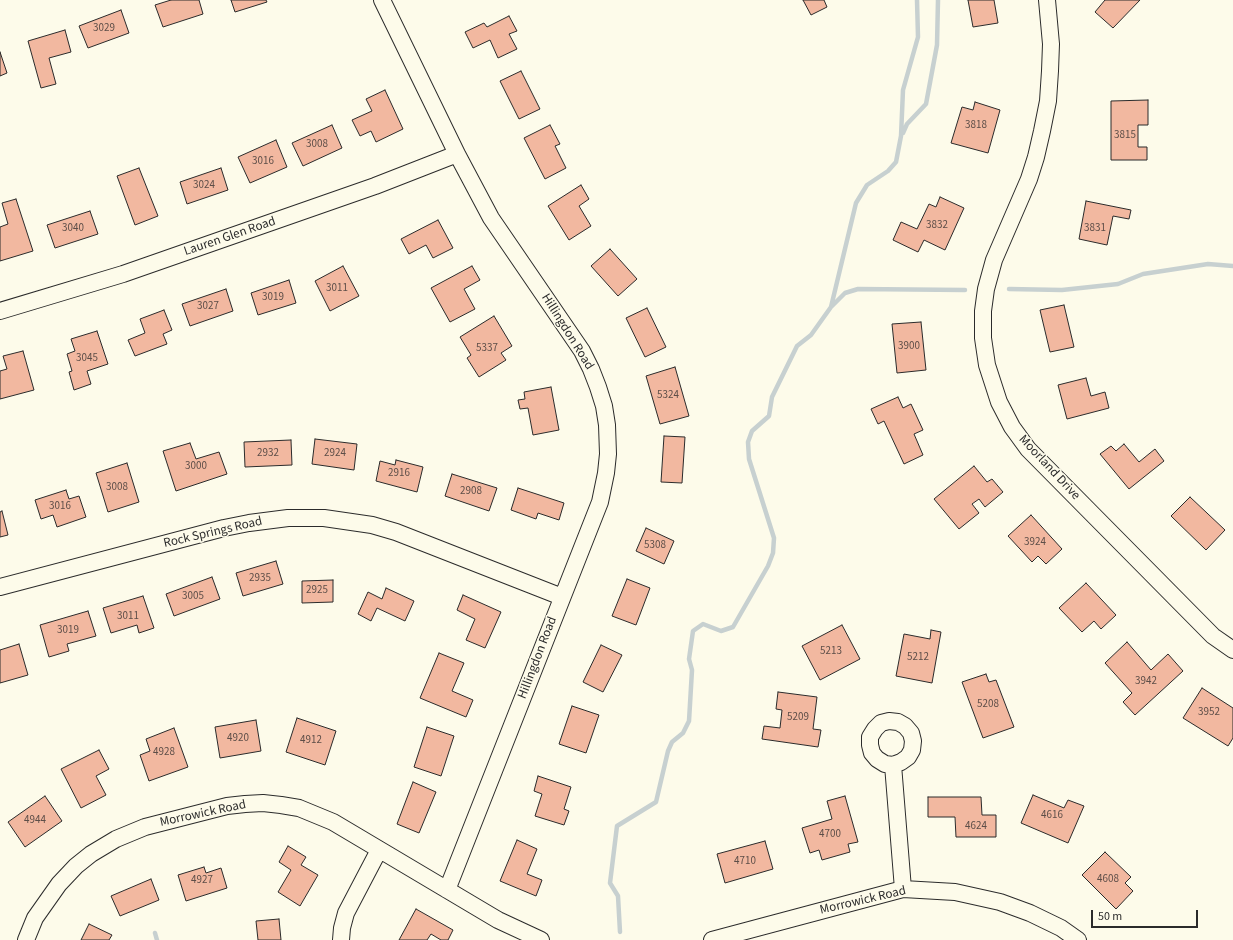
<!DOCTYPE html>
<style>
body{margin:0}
#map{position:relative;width:1233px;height:940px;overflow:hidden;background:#fdfbea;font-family:"Source Sans 3",sans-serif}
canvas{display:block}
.scale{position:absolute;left:1091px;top:910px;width:107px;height:18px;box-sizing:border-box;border:2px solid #2b2b2b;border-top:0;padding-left:5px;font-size:12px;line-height:14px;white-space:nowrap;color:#2b2b2b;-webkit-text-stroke:3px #fdfbea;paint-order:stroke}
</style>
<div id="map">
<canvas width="1233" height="940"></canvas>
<div class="scale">50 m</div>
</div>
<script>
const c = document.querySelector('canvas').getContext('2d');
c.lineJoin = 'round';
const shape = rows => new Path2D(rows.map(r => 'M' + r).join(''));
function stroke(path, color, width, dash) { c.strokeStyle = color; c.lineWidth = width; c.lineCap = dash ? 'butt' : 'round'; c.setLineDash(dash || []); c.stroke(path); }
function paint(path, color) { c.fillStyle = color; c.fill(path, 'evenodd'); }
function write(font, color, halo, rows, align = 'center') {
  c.font = font + ' "Source Sans 3",sans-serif'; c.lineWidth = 3; c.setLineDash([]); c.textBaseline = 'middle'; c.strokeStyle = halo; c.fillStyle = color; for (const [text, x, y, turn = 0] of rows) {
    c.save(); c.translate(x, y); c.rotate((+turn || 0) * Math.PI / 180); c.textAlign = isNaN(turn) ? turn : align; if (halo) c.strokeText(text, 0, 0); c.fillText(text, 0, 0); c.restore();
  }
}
stroke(shape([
 [903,133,907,124,926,104,937,45,938,0],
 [1009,289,1062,290,1118,284,1143,274,1208,264,1233,266],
 [831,307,856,203,867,185,888,171,896,162,901,136,903,90,918,37,917,0],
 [620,932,618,896,610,883,617,826,656,802,668,751,672,742,683,733,689,721,692,670,689,659,693,631,703,624,721,631,733,627,768,566,773,553,774,538,749,459,748,442,752,431,769,416,772,397,797,346,811,335,831,307,845,293,858,289,965,290],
 [155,933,157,940]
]), '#c7d0d0', 4.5);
const building = shape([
 [171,0,199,0,203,14,163,27,155,5,171,0],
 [231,0,266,0,267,2,235,12,231,0],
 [803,0,824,0,827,7,811,15,803,0],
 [968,0,994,0,998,23,973,27,968,0],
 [1105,0,1140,0,1113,28,1095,12,1105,0],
 [121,10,129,33,88,48,79,26,121,10],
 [509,16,517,31,509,34,517,49,498,58,490,40,473,48,465,32,484,23,487,27,509,16],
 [65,30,71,52,49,58,56,84,41,88,28,41,65,30],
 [0,52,7,73,0,76,0,52],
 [521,71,540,109,519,119,500,81,521,71],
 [385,90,403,129,376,142,371,131,360,136,352,120,372,111,366,99,385,90],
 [1148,100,1148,125,1138,125,1138,147,1147,147,1147,160,1111,160,1111,101,1148,100],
 [975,102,1000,110,988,153,951,143,962,107,973,110,975,102],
 [332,125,342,148,303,166,292,143,332,125],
 [550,125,560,144,555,146,566,168,545,179,524,138,550,125],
 [276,140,287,167,250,183,238,157,276,140],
 [139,168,158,216,135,225,117,176,139,168],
 [221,168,228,190,187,204,180,182,221,168],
 [581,185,589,199,579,206,591,226,569,240,548,206,581,185],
 [940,197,964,208,945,250,924,240,918,252,893,240,901,222,917,229,929,204,936,207,940,197],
 [16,199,33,251,0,261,0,227,8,224,2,203,16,199],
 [1086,201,1131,210,1129,219,1113,216,1107,245,1079,239,1086,201],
 [90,211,98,234,55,248,47,225,90,211],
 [438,220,453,248,433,258,426,245,409,254,401,239,438,220],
 [610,249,637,279,618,296,591,266,610,249],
 [343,266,359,296,330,311,315,281,343,266],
 [472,266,480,280,464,289,475,309,450,322,431,288,472,266],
 [289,280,296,303,258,315,251,293,289,280],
 [226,289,233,311,190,326,182,304,226,289],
 [1064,305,1074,347,1050,352,1040,310,1064,305],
 [647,308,666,347,645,357,626,318,647,308],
 [164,310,172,330,163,334,167,344,135,356,128,340,145,333,140,319,164,310],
 [494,316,512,346,501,353,506,360,479,377,467,358,471,355,460,337,494,316],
 [921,322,926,370,897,373,892,324,921,322],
 [97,331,108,364,87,371,91,384,74,390,69,372,72,371,67,354,75,351,71,339,97,331],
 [23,351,34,390,0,399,0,371,7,369,3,356,23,351],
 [675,367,689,416,660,424,646,376,675,367],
 [1086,378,1091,396,1105,392,1109,408,1067,419,1058,385,1086,378],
 [551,387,559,430,533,435,528,408,520,409,518,400,525,399,524,392,551,387],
 [898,397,903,408,911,404,923,430,914,434,923,455,904,464,884,421,878,424,871,409,898,397],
 [664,436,685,437,682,483,661,482,664,436],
 [315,439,357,444,354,470,312,464,315,439],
 [291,440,292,465,245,467,244,442,291,440],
 [190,443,196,459,219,452,227,474,176,491,163,451,190,443],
 [1124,444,1139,462,1155,449,1164,461,1129,489,1100,454,1111,446,1116,451,1124,444],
 [396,460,423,467,417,492,376,481,380,461,395,465,396,460],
 [127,463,139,502,108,512,96,473,127,463],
 [974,466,987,482,992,479,1003,492,985,507,979,499,972,504,979,513,959,529,934,499,974,466],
 [452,474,497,488,489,511,445,496,452,474],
 [518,488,564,503,559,520,538,513,536,519,511,510,518,488],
 [66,490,69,499,79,496,86,517,57,527,53,515,41,519,35,500,66,490],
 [1190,497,1225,530,1206,550,1171,516,1190,497],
 [2,511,8,535,0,537,0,512,2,511],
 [1031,515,1062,549,1046,564,1038,556,1032,562,1008,536,1031,515],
 [646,528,674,541,664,564,636,551,646,528],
 [276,561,283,584,243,596,236,573,276,561],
 [212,577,220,599,174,616,166,594,212,577],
 [627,579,650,588,636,625,612,616,627,579],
 [333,580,333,602,302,603,302,581,333,580],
 [1086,583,1116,615,1101,629,1094,621,1082,632,1059,608,1086,583],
 [386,588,414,601,405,621,377,608,371,621,358,614,368,592,382,599,386,588],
 [463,595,501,612,485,648,466,640,475,619,457,610,463,595],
 [143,596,154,628,139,633,137,625,111,633,103,608,143,596],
 [88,611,96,636,67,644,69,651,49,657,40,625,88,611],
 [842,625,860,659,820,680,802,646,842,625],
 [931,630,941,632,932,683,896,676,904,634,930,639,931,630],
 [1127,642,1151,670,1168,654,1183,671,1135,715,1123,702,1132,693,1105,663,1127,642],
 [19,644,28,675,0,683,0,650,19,644],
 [601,645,622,655,603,692,583,682,601,645],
 [439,653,464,663,452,691,473,700,466,717,420,698,439,653],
 [986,674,989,682,996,680,1014,727,983,738,962,682,986,674],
 [1202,688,1233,708,1233,738,1228,746,1183,718,1202,688],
 [778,692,817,697,813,729,821,730,818,747,762,739,764,726,780,728,782,710,776,709,778,692],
 [572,706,599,715,586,753,559,744,572,706],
 [297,718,336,731,325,765,286,752,297,718],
 [256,720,261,751,220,758,215,727,256,720],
 [427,727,454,736,441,776,414,767,427,727],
 [174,728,188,767,149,781,140,755,150,751,146,739,174,728],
 [99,750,109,769,96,776,106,795,81,808,61,769,99,750],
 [538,776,571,787,564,809,569,811,564,825,535,816,542,794,534,791,538,776],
 [413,782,436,792,419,833,397,824,413,782],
 [1033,795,1064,808,1068,800,1084,806,1068,843,1021,823,1033,795],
 [45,796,62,821,25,847,8,822,45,796],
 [845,796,858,842,848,844,850,852,822,860,819,850,810,853,802,828,832,819,827,801,845,796],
 [928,797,981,797,982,815,996,815,996,837,956,837,955,817,928,817,928,797],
 [517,840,537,849,527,874,542,880,536,896,500,881,517,840],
 [765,841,773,869,725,883,717,854,765,841],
 [288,846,306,857,301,865,318,875,300,906,278,892,291,870,279,862,288,846],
 [1105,852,1131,877,1125,883,1133,891,1116,909,1082,875,1105,852],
 [204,867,206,873,221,868,227,888,186,901,178,875,204,867],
 [151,879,159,900,120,916,111,896,151,879],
 [416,909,453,930,448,940,441,940,431,934,427,940,399,940,416,909],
 [279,919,281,940,258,940,256,921,279,919],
 [89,924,112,935,109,940,81,940,89,924]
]);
paint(building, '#f2b8a0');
stroke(building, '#2b2b2b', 1);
const minor = shape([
 [382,0,457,154,491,218,582,351,591,369,598,387,604,406,607,425,608,454,606,473,600,502,447,890],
 [1047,0,1051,44,1050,71,1048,101,1042,131,1036,157,1029,179,994,260,986,289,983,311,983,338,987,365,999,402,1012,427,1028,449,1213,636,1233,650],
 [0,311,123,274,375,186,457,154],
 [0,587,224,528,249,523,288,518,324,518,372,525,396,532,562,597],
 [893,765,885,764,877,759,872,753,870,745,870,737,875,729,881,723,889,721,898,722,905,726,911,733,913,741,912,750,908,757,901,762,893,765,903,889],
 [26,940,35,918,59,884,76,866,91,854,116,839,145,827,227,806,245,804,263,803,281,805,299,808,333,822,498,920,541,940],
 [341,940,342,928,346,913,379,850],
 [712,940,903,889,955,892,1000,902,1030,913,1061,928,1078,940]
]);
stroke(minor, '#2b2b2b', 18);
stroke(minor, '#fdfbea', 16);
write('11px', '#5d4e48', null, [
 ["3029",104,29],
 ["3818",976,126],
 ["3815",1125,136],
 ["3008",317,145],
 ["3016",263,162],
 ["3024",204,186],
 ["3832",937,226],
 ["3040",73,229],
 ["3831",1095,229],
 ["3011",337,289],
 ["3019",273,298],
 ["3027",208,307],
 ["3900",909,347],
 ["5337",487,349],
 ["3045",87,359],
 ["5324",668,396],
 ["2932",268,454],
 ["2924",335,454],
 ["3000",196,467],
 ["2916",399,474],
 ["3008",117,488],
 ["2908",471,492],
 ["3016",60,507],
 ["3924",1035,543],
 ["5308",655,546],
 ["2935",260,579],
 ["2925",317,591],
 ["3005",193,597],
 ["3011",128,617],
 ["3019",68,631],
 ["5213",831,652],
 ["5212",918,658],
 ["3942",1146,682],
 ["5208",988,705],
 ["3952",1209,713],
 ["5209",798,718],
 ["4920",238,739],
 ["4912",311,741],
 ["4928",164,753],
 ["4616",1052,816],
 ["4944",35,821],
 ["4624",976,827],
 ["4700",830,835],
 ["4710",745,862],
 ["4608",1108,880],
 ["4927",202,881]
]);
write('13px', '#2b2b2b', '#fdfbea', [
 ["Lauren Glen Road",230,237,-19],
 ["Hillingdon Road",567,332,58],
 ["Moorland Drive",1049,468,47],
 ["Rock Springs Road",213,533,-13],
 ["Hillingdon Road",538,658,-69],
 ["Morrowick Road",203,814,-12],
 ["Morrowick Road",863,901,-13]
]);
</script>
